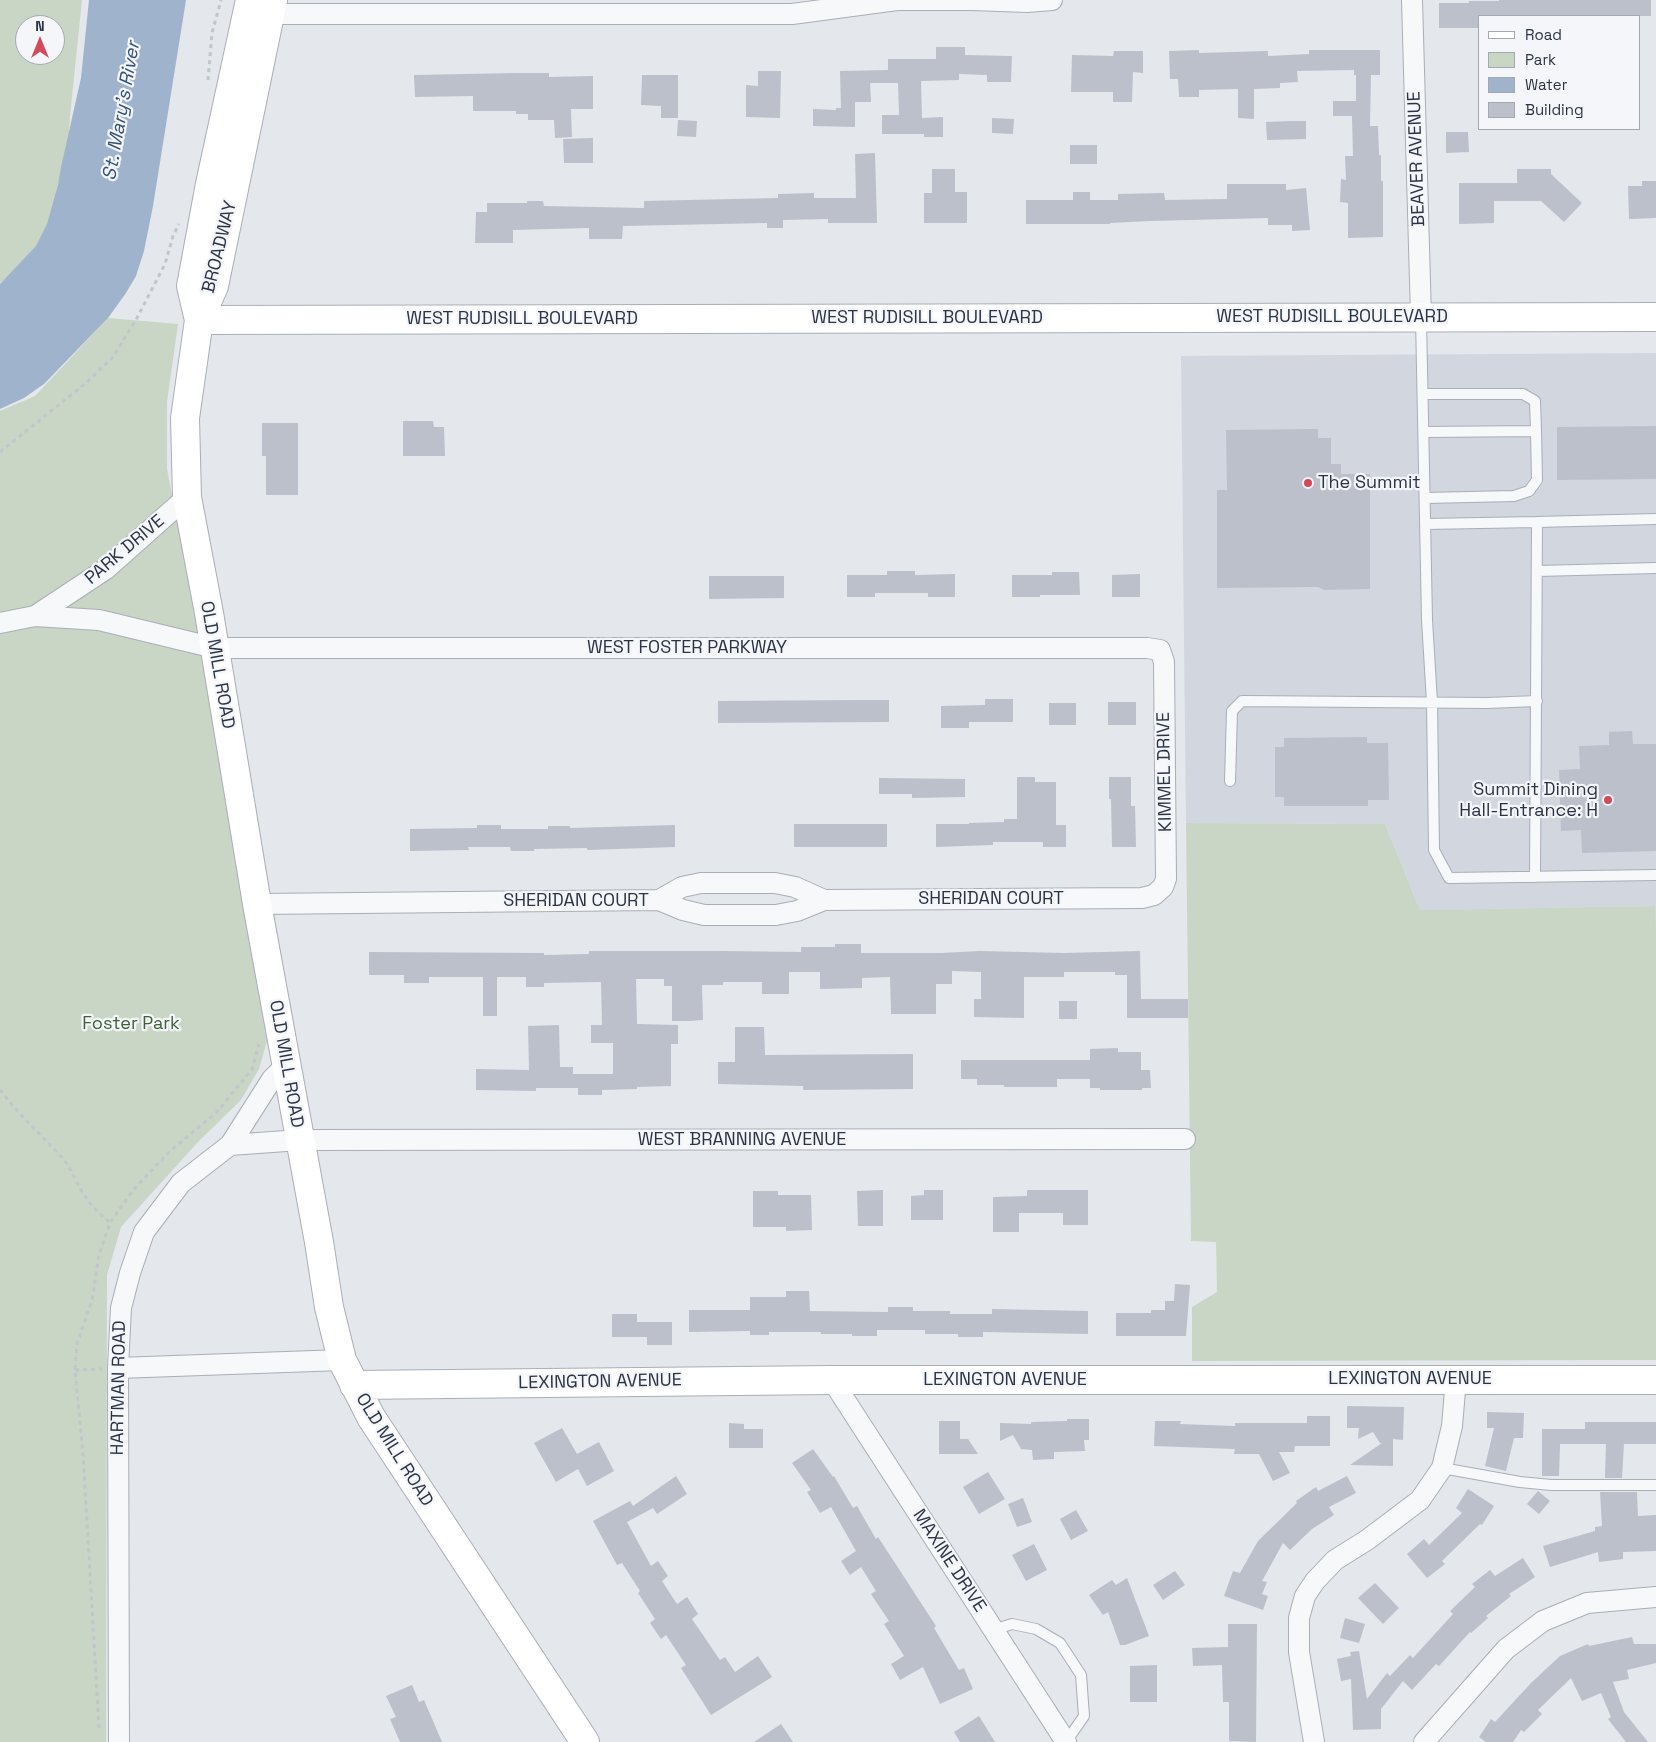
<!DOCTYPE html>
<style>
body{margin:0}
#map{position:relative;width:1656px;height:1742px;overflow:hidden;background:#e4e7ec;font-family:"Space Grotesk",sans-serif}
canvas{display:block}
.legend{position:absolute;left:1478px;top:15px;width:162px;height:115px;box-sizing:border-box;background:#f4f6f9;border:1px solid #a4a8b1;margin:0;padding:6px 9px;list-style:none;font-size:15px;color:#2b3445}
.legend li{display:flex;align-items:center;gap:10px;height:25px}
.legend b{width:25px;border:1px solid #a4a8b1}
.north{position:absolute;left:15px;top:15px;width:50px;height:50px;box-sizing:border-box;background:#f4f6f9;border:1px solid #a4a8b1;border-radius:50%;rotate:0deg;font-size:14px;font-weight:700;line-height:20px;text-align:center;color:#2b3445}
.north::after{content:'';display:block;margin:auto;width:18px;height:22px;background:#d1495b;clip-path:polygon(50% 0,100% 100%,50% 72%,0 100%)}
</style>
<div id="map">
<canvas width="1656" height="1742"></canvas>
<ul class="legend">
<li><b style="height:6px;background:#fff"></b>Road</li>
<li><b style="height:14px;background:#c9d6c5"></b>Park</li>
<li><b style="height:14px;background:#9fb4cc"></b>Water</li>
<li><b style="height:14px;background:#bbc0ca"></b>Building</li>
</ul>
<div class="north">N</div>
</div>
<script>
const c = document.querySelector('canvas').getContext('2d');
c.lineJoin = 'round';
function paint(path, color) { c.fillStyle = color; c.fill(path, 'evenodd'); }
const shape = rows => new Path2D(rows.map(r => 'M' + r).join(''));
function stroke(path, color, width, dash) { c.strokeStyle = color; c.lineWidth = width; c.lineCap = dash ? 'butt' : 'round'; c.setLineDash(dash || []); c.stroke(path); }
function write(font, color, halo, rows, align = 'center') {
  c.font = font + ' "Space Grotesk",sans-serif'; c.lineWidth = 4.5; c.setLineDash([]); c.textBaseline = 'middle'; c.strokeStyle = halo; c.fillStyle = color; for (const [text, x, y, turn = 0] of rows) {
    c.save(); c.translate(x, y); c.rotate((+turn || 0) * Math.PI / 180); c.textAlign = isNaN(turn) ? turn : align; if (halo) c.strokeText(text, 0, 0); c.fillText(text, 0, 0); c.restore();
  }
}
paint(shape([
 [1656,353,1656,929,1654,906,1420,910,1385,824,1186,823,1181,356]
]), '#d2d6de');
paint(shape([
 [0,0,82,0,70,116,64,211,47,247,0,283],
 [25,25,55,25,55,55,25,55],
 [108,318,178,324,167,402,167,469,207,679,267,1041,259,1069,241,1100,198,1142,121,1227,107,1275,106,1742,0,1742,0,411,35,396],
 [1186,823,1385,824,1420,910,1655,906,1656,929,1656,1360,1192,1361,1192,1307,1217,1292,1216,1242,1191,1241]
]), '#c9d6c5');
paint(shape([
 [89,0,186,0,153,206,144,251,136,276,126,293,108,318,44,384,24,398,0,409,0,284,36,246,47,224,58,185,61,167,81,78]
]), '#9fb4cc');
paint(shape([
 [1499,0,1651,0,1651,16,1480,16,1480,28,1439,28,1439,3,1469,3,1469,1,1499,1],
 [936,47,965,47,965,55,1012,56,1011,82,987,82,987,75,959,74,959,80,921,81,922,118,943,117,943,137,924,137,924,134,882,134,882,115,899,115,898,83,870,83,871,102,855,102,855,127,813,126,813,109,836,110,836,108,841,108,840,71,888,70,888,59,936,59],
 [1199,50,1199,53,1268,51,1268,56,1309,54,1309,50,1380,50,1380,75,1371,75,1370,126,1378,126,1379,155,1381,155,1381,181,1383,181,1383,237,1348,238,1348,203,1340,202,1341,179,1346,180,1345,156,1353,156,1352,116,1333,116,1333,101,1356,101,1356,75,1354,75,1354,70,1297,71,1298,82,1280,83,1280,88,1254,89,1254,119,1238,118,1238,89,1199,90,1199,97,1179,97,1178,79,1170,79,1169,51],
 [1114,51,1143,51,1143,73,1133,72,1132,102,1113,102,1113,92,1071,92,1072,55,1113,56],
 [758,71,781,71,780,118,746,117,746,85,758,86],
 [516,73,549,73,549,77,593,76,593,109,571,109,572,137,555,138,554,120,528,120,528,114,516,114,516,111,473,111,473,96,415,97,414,75],
 [642,75,678,75,678,118,661,118,661,106,641,105],
 [992,118,1014,119,1013,134,992,133],
 [678,120,697,121,696,137,677,136],
 [1291,121,1306,121,1306,139,1267,140,1266,122],
 [1446,132,1468,132,1469,152,1446,153],
 [593,138,593,163,564,163,563,139],
 [1070,145,1097,145,1097,164,1070,164],
 [875,153,877,223,828,223,828,219,783,220,783,228,767,228,767,223,623,226,622,239,589,239,589,228,513,230,513,243,475,243,476,212,487,212,487,203,527,203,527,201,543,201,544,206,644,208,644,201,778,198,778,194,814,193,814,198,856,198,855,154],
 [932,169,955,169,955,192,967,192,967,223,924,223,924,193,932,193],
 [1517,169,1551,169,1551,174,1582,203,1564,222,1541,201,1494,201,1494,223,1459,224,1459,183,1517,183],
 [1642,181,1656,181,1656,218,1629,219,1628,186,1642,186],
 [1227,184,1286,184,1286,190,1306,188,1310,230,1292,231,1292,225,1268,225,1268,218,1151,221,1110,223,1110,224,1026,224,1026,200,1073,200,1073,192,1090,192,1090,200,1118,200,1118,194,1164,193,1165,200,1227,199],
 [403,421,433,421,434,427,444,427,445,456,403,456],
 [262,423,298,423,298,495,266,495,266,456,262,456],
 [1656,426,1656,479,1557,480,1557,427],
 [1318,429,1318,438,1331,438,1331,464,1341,464,1341,474,1370,474,1370,589,1324,590,1318,587,1217,588,1217,490,1227,490,1226,430],
 [887,571,915,571,915,575,955,574,955,597,928,597,928,593,875,593,875,597,847,597,847,575,887,575],
 [1052,572,1079,572,1080,595,1040,595,1040,597,1012,597,1012,575,1052,575],
 [1140,574,1140,597,1112,597,1112,575],
 [709,576,784,576,784,598,709,599],
 [985,699,1013,699,1013,722,969,722,969,728,941,728,941,706,985,705],
 [861,700,889,700,889,722,718,723,718,701],
 [1108,702,1136,702,1136,725,1108,725],
 [1049,703,1076,703,1076,725,1049,725],
 [1632,731,1633,744,1656,744,1656,851,1582,853,1581,830,1561,831,1559,770,1580,769,1579,746,1609,745,1609,732],
 [1367,737,1367,743,1388,743,1389,800,1368,800,1368,806,1284,806,1284,797,1275,797,1275,747,1284,747,1284,738],
 [1017,777,1035,777,1035,782,1056,782,1056,825,1066,825,1066,847,1043,847,1043,842,993,842,993,845,936,847,936,824,969,824,969,823,1004,822,1004,819,1017,819],
 [1109,777,1131,777,1131,806,1135,806,1136,847,1112,847,1111,799,1109,799],
 [879,778,965,779,965,797,912,798,912,794,879,794],
 [794,824,887,824,887,847,794,847],
 [477,825,501,825,501,829,548,829,548,826,570,826,570,828,675,825,675,847,587,850,587,848,534,849,534,851,511,851,510,847,468,847,469,850,410,851,410,829,477,828],
 [835,944,861,944,861,953,941,953,980,951,1064,953,1140,951,1141,999,1188,999,1188,1018,1127,1018,1127,975,1115,975,1115,972,1064,972,1064,977,1024,977,1024,1018,974,1017,974,999,981,999,981,972,952,971,952,984,936,984,936,1014,891,1014,890,977,862,978,862,988,820,989,820,972,789,972,789,994,762,994,762,982,723,982,723,985,702,985,703,1020,690,1021,672,1021,672,986,664,986,664,979,636,979,637,1024,678,1025,678,1044,671,1044,671,1086,637,1087,637,1089,602,1090,602,1095,578,1095,578,1088,536,1088,536,1091,476,1090,476,1069,529,1070,528,1026,559,1025,560,1067,573,1067,573,1074,613,1074,613,1043,591,1043,591,1025,602,1025,601,982,544,983,544,987,526,987,526,977,497,977,497,1016,483,1016,483,977,429,977,429,983,404,983,404,975,369,975,369,952,544,953,544,955,589,954,589,951,722,951,801,952,801,947,835,947],
 [1059,1001,1077,1001,1077,1019,1059,1019],
 [735,1027,764,1027,765,1055,913,1054,913,1089,803,1090,803,1086,718,1084,718,1062,735,1062],
 [1118,1048,1118,1052,1141,1052,1141,1070,1150,1070,1151,1088,1142,1088,1142,1090,1100,1090,1100,1088,1090,1088,1090,1079,1057,1079,1057,1087,1004,1087,1004,1085,977,1085,977,1079,961,1079,961,1060,1090,1060,1090,1049],
 [883,1190,883,1226,858,1226,857,1191],
 [924,1190,943,1190,943,1220,911,1220,911,1196,924,1195],
 [1027,1190,1088,1190,1088,1225,1063,1225,1063,1213,1019,1213,1019,1232,993,1232,993,1197,1027,1196],
 [753,1191,778,1191,778,1195,811,1195,812,1230,786,1231,786,1227,753,1227],
 [1175,1284,1190,1285,1186,1336,1116,1336,1116,1313,1151,1313,1151,1310,1165,1310,1165,1301,1174,1301],
 [786,1291,809,1291,810,1311,888,1312,888,1307,913,1307,913,1311,950,1311,950,1314,992,1314,992,1309,1088,1311,1088,1334,983,1332,983,1337,958,1337,958,1334,925,1334,925,1330,877,1330,877,1336,852,1336,852,1334,821,1334,821,1332,769,1332,769,1335,750,1335,750,1331,689,1332,689,1310,750,1310,750,1297,786,1297],
 [612,1314,637,1314,637,1322,672,1322,672,1345,647,1345,647,1337,612,1337],
 [1347,1406,1404,1407,1403,1440,1393,1439,1393,1466,1350,1465,1382,1443,1380,1443,1373,1432,1358,1439,1359,1428,1347,1428],
 [1487,1412,1524,1413,1523,1438,1514,1438,1506,1471,1485,1466,1494,1428,1487,1428],
 [1307,1416,1330,1416,1330,1446,1295,1446,1294,1452,1279,1452,1290,1473,1273,1481,1259,1454,1234,1454,1235,1449,1154,1446,1155,1421,1181,1421,1180,1424,1235,1426,1235,1423,1307,1423],
 [1067,1419,1089,1419,1089,1440,1084,1440,1085,1451,1054,1452,1054,1459,1033,1460,1032,1450,1021,1449,1013,1435,1000,1441,1000,1423,1031,1424,1031,1422,1067,1421],
 [939,1421,960,1421,960,1439,968,1439,978,1454,939,1454],
 [1585,1422,1656,1422,1656,1444,1624,1444,1622,1478,1605,1478,1606,1444,1560,1444,1559,1476,1542,1476,1542,1429,1585,1429],
 [729,1423,744,1424,744,1429,763,1429,763,1448,729,1448],
 [562,1428,577,1454,599,1442,614,1471,587,1486,578,1469,556,1482,534,1443],
 [813,1449,833,1477,834,1476,853,1508,857,1506,876,1539,878,1537,936,1626,934,1628,959,1670,964,1668,973,1689,940,1704,923,1667,900,1680,891,1664,904,1656,884,1624,889,1621,871,1594,876,1591,861,1567,850,1575,841,1561,856,1551,831,1507,820,1513,807,1492,811,1490,792,1463],
 [988,1472,1005,1499,979,1514,963,1487],
 [676,1476,687,1494,657,1514,653,1508,627,1522,651,1566,658,1561,668,1576,662,1581,677,1604,687,1597,698,1614,692,1619,720,1660,725,1657,735,1672,758,1656,772,1677,711,1715,681,1668,686,1665,666,1635,661,1639,650,1623,655,1619,638,1593,640,1591,622,1563,617,1565,593,1521,630,1501,633,1506],
 [1347,1476,1356,1493,1329,1507,1334,1515,1312,1529,1290,1550,1283,1543,1262,1581,1267,1582,1262,1594,1268,1596,1263,1610,1224,1596,1233,1571,1240,1573,1258,1541,1297,1503,1296,1501,1316,1487,1318,1491],
 [1468,1489,1494,1506,1482,1525,1480,1524,1442,1561,1445,1564,1427,1578,1407,1554,1424,1539,1429,1545,1462,1513,1456,1508],
 [1538,1491,1550,1501,1539,1514,1527,1504],
 [1600,1492,1637,1492,1638,1516,1656,1515,1656,1551,1623,1552,1623,1559,1599,1562,1598,1552,1550,1567,1543,1546,1595,1531,1595,1527,1602,1526],
 [1023,1498,1032,1522,1017,1527,1008,1504],
 [1076,1510,1088,1531,1071,1540,1060,1519],
 [1034,1544,1047,1570,1026,1581,1012,1555],
 [1523,1558,1535,1577,1509,1594,1511,1596,1486,1616,1488,1618,1471,1633,1470,1632,1439,1666,1436,1664,1412,1690,1403,1681,1381,1709,1381,1729,1353,1730,1351,1679,1341,1681,1337,1659,1351,1656,1350,1652,1359,1651,1367,1699,1387,1673,1390,1676,1410,1655,1413,1658,1453,1614,1450,1611,1475,1587,1472,1584,1490,1570,1495,1576],
 [1175,1571,1185,1585,1163,1600,1153,1585],
 [1127,1578,1149,1636,1125,1645,1120,1645,1108,1612,1103,1615,1089,1595,1112,1580,1116,1585],
 [1375,1583,1399,1608,1383,1624,1358,1598],
 [1345,1618,1365,1624,1359,1643,1340,1638],
 [1228,1624,1257,1624,1256,1742,1229,1741,1229,1702,1223,1702,1222,1665,1193,1666,1192,1648,1228,1647],
 [1632,1637,1634,1644,1656,1644,1656,1663,1627,1670,1629,1679,1613,1682,1624,1712,1648,1742,1626,1742,1608,1719,1611,1717,1601,1693,1582,1701,1571,1678,1538,1710,1542,1714,1524,1732,1521,1730,1513,1742,1486,1742,1479,1737,1491,1719,1495,1722,1531,1683,1560,1656,1588,1644,1589,1646],
 [1157,1665,1157,1702,1130,1702,1130,1666],
 [412,1685,419,1702,424,1700,442,1742,400,1742,390,1719,396,1717,386,1696],
 [979,1716,995,1742,960,1742,954,1732],
 [781,1724,793,1742,754,1742]
]), '#bbc0ca');
const lane = shape([
 [1421,318,1427,620,1432,702,1434,850,1449,878,1656,875],
 [1423,394,1523,394,1535,401,1536,431,1537,480,1529,491,1514,496,1425,498],
 [1424,432,1536,431],
 [1537,522,1656,519],
 [1425,524,1537,522,1535,877],
 [1537,571,1656,568],
 [1230,781,1232,711,1242,701,1487,703,1537,701],
 [1442,1468,1520,1482,1551,1485,1656,1485],
 [993,1630,1012,1624,1036,1629,1060,1643,1081,1675,1084,1716,1066,1742]
]);
const street = shape([
 [1412,0,1421,317],
 [270,14,792,14,897,0,972,0,1027,2,1052,0],
 [187,497,106,569,35,616,99,620,215,648,1147,648,1160,650,1164,662,1166,879,1163,887,1154,895,1142,898,824,900,797,911,776,915,704,915,683,910,659,900,257,904],
 [0,623,35,616],
 [659,900,682,887,701,883,775,883,795,887,824,900],
 [230,1145,272,1079,286,1065],
 [118,1368,342,1360],
 [832,1380,1066,1742],
 [119,1742,118,1368,121,1308,130,1273,144,1232,181,1183,230,1145,300,1140,1185,1139],
 [1314,1742,1299,1652,1299,1618,1305,1596,1315,1581,1335,1560,1367,1540,1420,1500,1442,1468,1452,1426,1456,1379],
 [1424,1742,1506,1649,1543,1621,1587,1603,1656,1597]
]);
const secondary = shape([
 [273,0,214,286,199,320,185,418,187,497,209,613,257,904,319,1242,329,1307,342,1360,371,1417,585,1742],
 [199,320,1656,317],
 [199,320,191,286,210,184,250,0],
 [354,1385,832,1380,1656,1380]
]);
stroke(lane, '#a9aeb7', 12);
stroke(street, '#a9aeb7', 22);
stroke(secondary, '#a9aeb7', 30);
stroke(shape([
 [208,80,212,33,221,0],
 [0,452,86,383,113,357,137,318,165,264,173,236,179,224],
 [0,1090,20,1114,59,1154,68,1165,81,1190,92,1206,110,1223],
 [75,1370,102,1369],
 [99,1728,83,1454,75,1370,77,1344,92,1300,99,1255,110,1223,133,1190,170,1151,217,1112,252,1069,259,1044]
]), '#c2c5cb', 3, [4, 4]);
stroke(lane, '#f7f8fa', 10);
stroke(street, '#f7f8fa', 20);
stroke(secondary, '#fff', 28);
for (const [x, y, r, color] of [
 [1308,483,5,"#d1495b"],
 [1608,800,5,"#d1495b"]
]) { const dot = new Path2D(); dot.arc(x, y, r, 0, 2 * Math.PI); c.fillStyle = color; c.fill(dot); stroke(dot, '#f4f6f9', 2); }
write('18px', '#2b3445', '#f4f6f9', [
 ["BEAVER AVENUE",1417,159,-92],
 ["BROADWAY",220,247,-76],
 ["WEST RUDISILL BOULEVARD",1332,317],
 ["WEST RUDISILL BOULEVARD",927,318],
 ["WEST RUDISILL BOULEVARD",522,319],
 ["PARK DRIVE",125,550,-40],
 ["WEST FOSTER PARKWAY",687,648],
 ["OLD MILL ROAD",217,665,80],
 ["KIMMEL DRIVE",1165,772,-91],
 ["SHERIDAN COURT",991,899],
 ["SHERIDAN COURT",576,901],
 ["OLD MILL ROAD",286,1064,80],
 ["WEST BRANNING AVENUE",742,1140],
 ["LEXINGTON AVENUE",1410,1379],
 ["LEXINGTON AVENUE",1005,1380],
 ["LEXINGTON AVENUE",600,1382,-1],
 ["HARTMAN ROAD",119,1388,-89],
 ["OLD MILL ROAD",394,1450,58],
 ["MAXINE DRIVE",949,1561,57]
]);
write('18px', '#2b3445', '#f4f6f9', [
 ["The Summit",1318,483],
 ["Summit Dining",1598,790,"right"],
 ["Hall-Entrance: H",1598,811,"right"]
], 'left');
write('18px', '#3f6138', '#f4f6f9', [
 ["Foster Park",131,1024]
]);
write('italic 19px', '#34527a', '#f4f6f9', [
 ["St. Mary's River",122,111,-80]
]);
</script>
